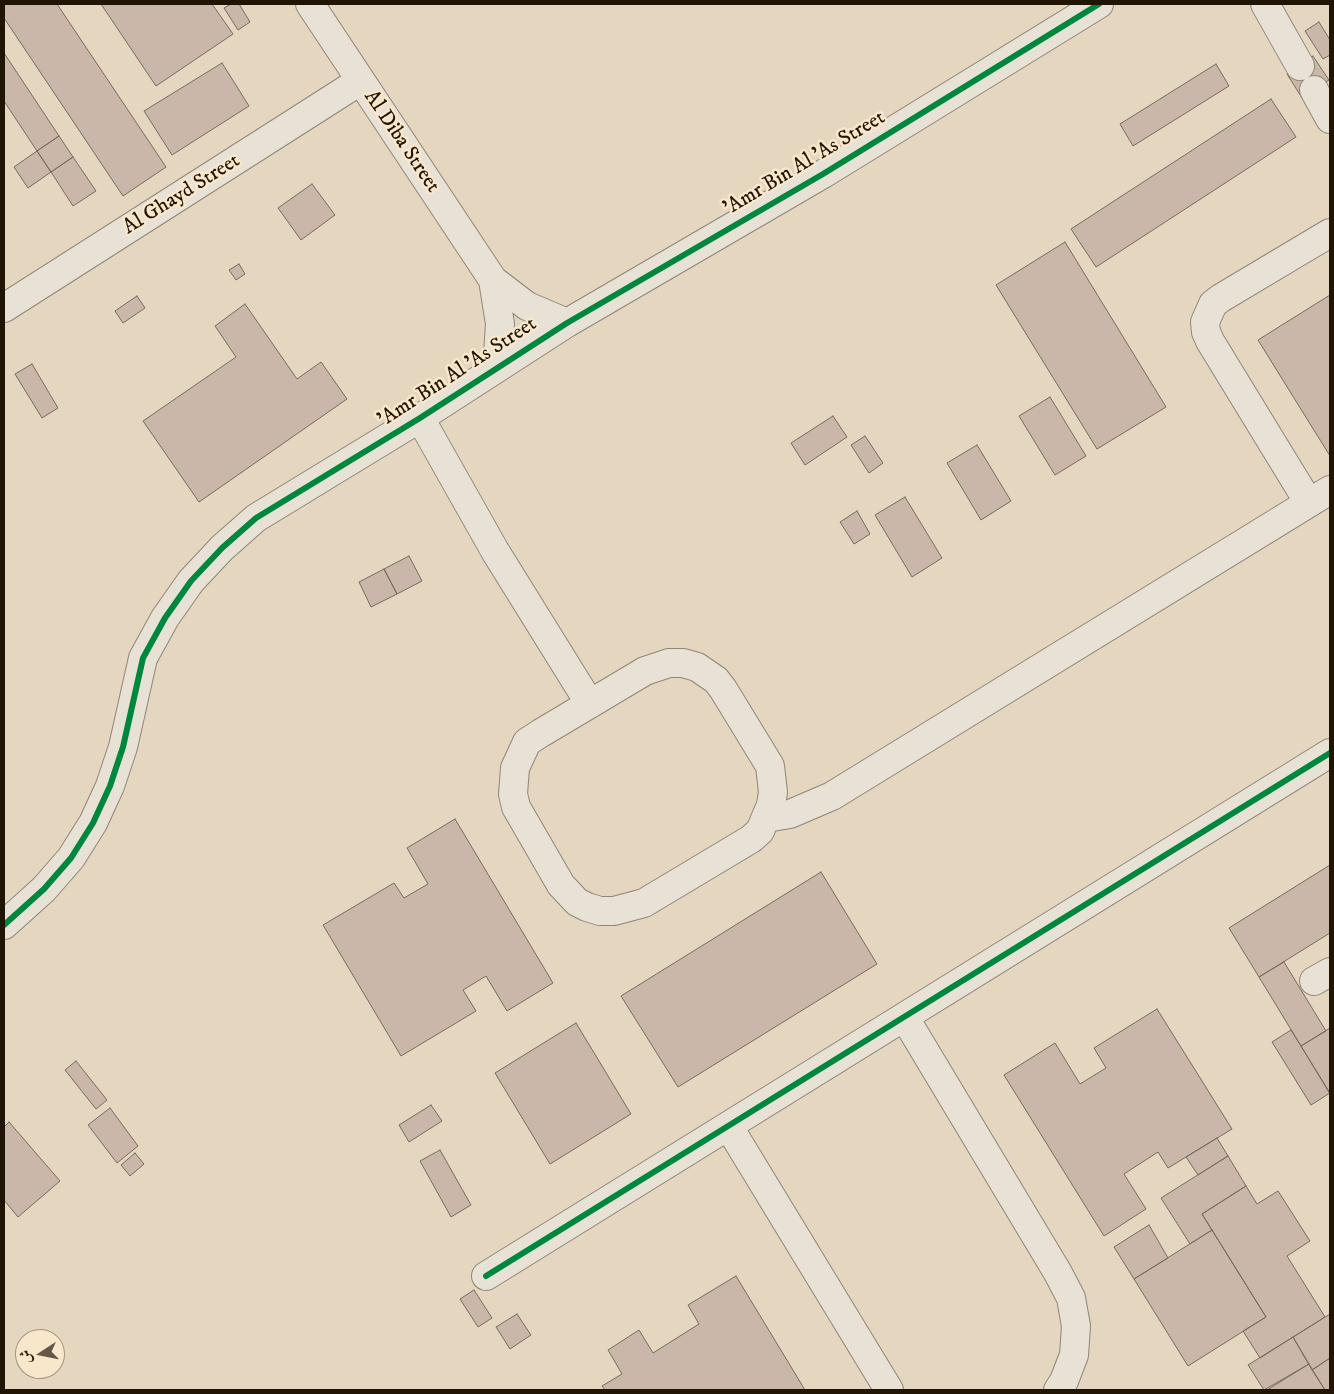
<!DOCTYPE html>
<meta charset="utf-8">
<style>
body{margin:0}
#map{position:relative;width:1334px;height:1394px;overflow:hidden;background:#e5d6bf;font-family:"IM FELL DW Pica",Amiri,serif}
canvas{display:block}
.frame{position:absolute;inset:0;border:5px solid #201405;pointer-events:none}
.north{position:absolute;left:15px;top:1329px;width:50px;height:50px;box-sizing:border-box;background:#f8e7cb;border:1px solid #a2937c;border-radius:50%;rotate:259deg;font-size:14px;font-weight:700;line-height:20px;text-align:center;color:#201405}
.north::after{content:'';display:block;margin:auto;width:18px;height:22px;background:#655846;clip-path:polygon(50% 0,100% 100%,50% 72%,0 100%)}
</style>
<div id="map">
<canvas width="1334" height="1394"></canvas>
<div class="frame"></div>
<div class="north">ش</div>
</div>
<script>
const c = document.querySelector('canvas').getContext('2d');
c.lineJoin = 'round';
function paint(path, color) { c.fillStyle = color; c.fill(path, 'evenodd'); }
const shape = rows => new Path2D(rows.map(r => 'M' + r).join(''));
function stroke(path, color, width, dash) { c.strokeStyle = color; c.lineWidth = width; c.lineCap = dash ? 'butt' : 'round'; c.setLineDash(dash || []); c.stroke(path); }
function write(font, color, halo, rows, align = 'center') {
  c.font = font + ' "IM FELL DW Pica",serif'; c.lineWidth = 5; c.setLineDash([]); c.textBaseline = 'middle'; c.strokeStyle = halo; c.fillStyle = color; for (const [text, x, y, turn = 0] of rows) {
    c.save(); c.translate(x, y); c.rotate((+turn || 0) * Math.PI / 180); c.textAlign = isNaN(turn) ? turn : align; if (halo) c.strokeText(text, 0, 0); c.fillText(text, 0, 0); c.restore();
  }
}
const building = shape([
 [4,4,57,4,166,167,123,196,4,18,4,4],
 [101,4,212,4,233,34,156,86,101,4],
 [231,4,239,4,250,22,238,30,224,8,231,4],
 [1319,22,1330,40,1330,55,1323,59,1305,31,1319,22],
 [4,53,59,136,37,151,4,101,4,53],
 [1313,56,1329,80,1302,98,1287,74,1313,56],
 [222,63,249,106,172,155,144,111,222,63],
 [1216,64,1229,86,1133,146,1120,124,1216,64],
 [1271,99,1296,137,1096,267,1071,229,1271,99],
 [59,136,73,157,51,172,37,151,59,136],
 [37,151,51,172,28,188,14,167,37,151],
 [73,157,96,191,73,206,51,172,73,157],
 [312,184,335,215,301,240,278,208,312,184],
 [1065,242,1166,407,1097,449,996,285,1065,242],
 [239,264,245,274,236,280,229,270,239,264],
 [1330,295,1330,456,1258,340,1330,295],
 [137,296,145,308,123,323,115,311,137,296],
 [245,304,297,379,321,362,347,399,199,502,143,421,236,357,215,326,245,304],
 [32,364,58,408,42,418,15,374,32,364],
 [1050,397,1086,456,1055,475,1019,416,1050,397],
 [833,416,847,437,805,465,791,443,833,416],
 [865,436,883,463,869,473,851,445,865,436],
 [977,445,1011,501,981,520,947,463,977,445],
 [905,497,942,558,912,577,875,515,905,497],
 [857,511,870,534,854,544,840,522,857,511],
 [409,556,422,581,397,594,384,569,409,556],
 [384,569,397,594,371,607,359,582,384,569],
 [455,819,553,983,507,1011,486,976,463,990,476,1011,401,1056,323,925,394,883,404,898,428,884,407,848,455,819],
 [1330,865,1330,933,1259,977,1229,928,1330,865],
 [821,872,877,964,678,1087,621,996,821,872],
 [1284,962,1326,1031,1301,1046,1259,977,1284,962],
 [1157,1009,1232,1129,1168,1168,1158,1152,1124,1174,1146,1209,1104,1236,1004,1075,1055,1043,1080,1084,1106,1068,1094,1048,1157,1009],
 [576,1023,631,1114,550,1164,495,1073,576,1023],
 [1330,1028,1330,1094,1301,1046,1330,1028],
 [1291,1030,1330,1093,1311,1105,1272,1042,1291,1030],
 [76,1061,107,1100,96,1109,65,1070,76,1061],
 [431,1105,442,1121,409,1142,399,1125,431,1105],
 [110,1108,138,1146,117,1163,88,1125,110,1108],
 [9,1122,60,1181,18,1217,4,1200,4,1127,9,1122],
 [1217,1138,1228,1156,1198,1175,1186,1157,1217,1138],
 [440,1150,471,1205,451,1217,420,1161,440,1150],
 [135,1153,144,1164,130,1176,121,1165,135,1153],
 [1228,1156,1246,1186,1202,1214,1212,1230,1190,1244,1161,1198,1228,1156],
 [1246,1186,1257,1204,1278,1191,1310,1241,1287,1256,1325,1317,1260,1358,1243,1331,1266,1317,1202,1214,1246,1186],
 [1149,1225,1168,1258,1134,1279,1114,1247,1149,1225],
 [1212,1230,1266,1317,1188,1366,1134,1279,1212,1230],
 [736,1276,805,1390,605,1390,602,1386,622,1374,608,1350,639,1330,653,1353,699,1324,688,1305,736,1276],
 [474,1290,492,1318,478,1327,460,1299,474,1290],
 [517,1314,531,1335,510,1349,496,1327,517,1314],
 [1330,1314,1330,1358,1312,1370,1293,1337,1330,1314],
 [1293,1337,1309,1364,1264,1390,1248,1365,1293,1337],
 [1330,1358,1330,1390,1325,1390,1312,1370,1330,1358],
 [1309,1364,1325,1390,1267,1390,1309,1364]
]);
paint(building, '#cbb7a9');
stroke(building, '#746b5e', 1);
const minor = shape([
 [310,4,493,280,527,306,567,323],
 [1265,4,1300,66],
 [1314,90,1330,119],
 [493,280,500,324,497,368],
 [4,308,360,81],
 [420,418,495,551,590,704],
 [1309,503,1210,341,1206,332,1205,322,1213,304,1221,298,1330,233],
 [669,663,683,663,697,667,716,680,723,689,770,766,773,792,771,805,760,831,751,839,644,903,614,911,600,911,587,907,577,902,561,885,516,807,513,794,515,768,527,742,541,733,645,671,669,663],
 [766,818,790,814,832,796,1330,490],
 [4,925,44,889,71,858,93,823,110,786,123,747,143,658,165,618,191,581,222,548,256,518,420,418,567,323,823,174,1099,4],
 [1314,981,1330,972],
 [905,1018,1058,1273,1071,1298,1076,1326,1074,1355,1064,1381,1058,1390],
 [729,1127,889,1390],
 [486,1276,1330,753]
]);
stroke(minor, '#8f8677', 30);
stroke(minor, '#e8e1d6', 28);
stroke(shape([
 [4,925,44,889,71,858,93,823,110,786,123,747,143,658,165,618,191,581,222,548,256,518,420,418,567,323,823,174,1099,4],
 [486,1276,1330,753]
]), '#00873e', 6);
write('21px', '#201405', '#f8e7cb', [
 ["Al Diba Street",401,142,56],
 ["'Amr Bin Al 'As Street",805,164,-31],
 ["Al Ghayd Street",182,195,-32],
 ["'Amr Bin Al 'As Street",458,373,-33]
]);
</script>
